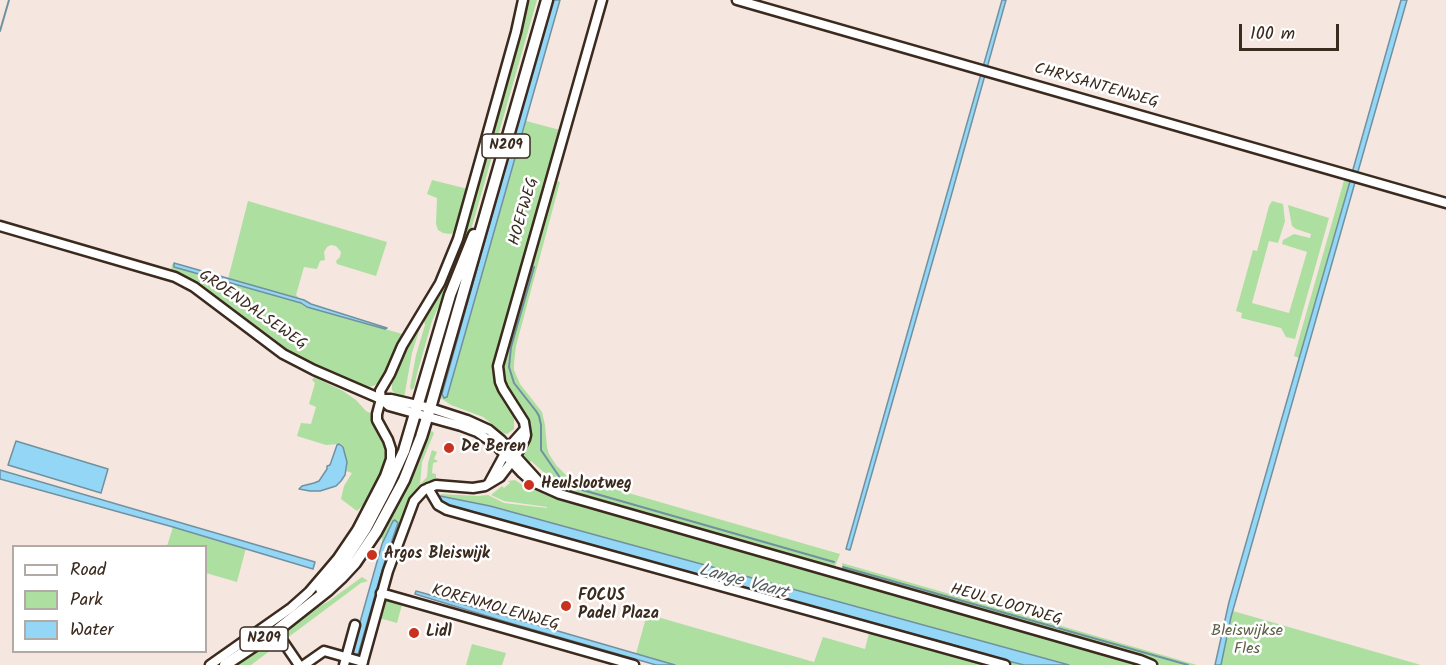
<!DOCTYPE html>
<style>
body{margin:0}
#map{position:relative;width:1446px;height:665px;overflow:hidden;background:#f6e6e0;font-family:Kalam,sans-serif}
canvas{display:block}
.legend{position:absolute;left:12px;top:545px;width:195px;height:108px;box-sizing:border-box;background:#fff;border:2px solid #b1aaa5;margin:0;padding:8px 10px;list-style:none;font-size:18px;color:#3b2a1e}
.legend li{display:flex;align-items:center;gap:12px;height:30px}
.legend b{width:30px;border:2px solid #b1aaa5}
.scale{position:absolute;left:1239px;top:24px;width:100px;height:27px;box-sizing:border-box;border:3px solid #3b2a1e;border-top:0;padding-left:8px;font-size:18px;line-height:21px;white-space:nowrap;color:#3b2a1e;-webkit-text-stroke:4px #fff;paint-order:stroke}
</style>
<div id="map">
<canvas width="1446" height="665"></canvas>
<ul class="legend">
<li><b style="height:8px;background:#fff"></b>Road</li>
<li><b style="height:16px;background:#addfa0"></b>Park</li>
<li><b style="height:16px;background:#94d6f6"></b>Water</li>
</ul>
<div class="scale">100 m</div>
</div>
<script>
const c = document.querySelector('canvas').getContext('2d');
c.lineJoin = 'round';
function paint(path, color) { c.fillStyle = color; c.fill(path, 'evenodd'); }
const shape = rows => new Path2D(rows.map(r => 'M' + r).join(''));
function stroke(path, color, width, dash) { c.strokeStyle = color; c.lineWidth = width; c.lineCap = dash ? 'butt' : 'round'; c.setLineDash(dash || []); c.stroke(path); }
function write(font, color, halo, rows, align = 'center') {
  c.font = font + ' Kalam,sans-serif'; c.lineWidth = 5; c.setLineDash([]); c.textBaseline = 'middle'; c.strokeStyle = halo; c.fillStyle = color; for (const [text, x, y, turn = 0] of rows) {
    c.save(); c.translate(x, y); c.rotate((+turn || 0) * Math.PI / 180); c.textAlign = isNaN(turn) ? turn : align; if (halo) c.strokeText(text, 0, 0); c.fillText(text, 0, 0); c.restore();
  }
}
paint(shape([
 [526,0,537,0,473,223,467,243,432,321,417,374,414,388,411,390,410,387,416,355,425,325,423,318,446,280],
 [549,0,552,0,475,273,447,397,526,121,560,130,495,365,495,375,498,388,512,410,514,419,514,429,507,434,503,433,483,417,451,405,439,397,438,393],
 [1345,177,1351,178,1299,358,1294,356],
 [432,180,468,189,456,232,454,233,450,234,443,233,438,230,436,224,437,198,427,194],
 [553,180,560,182,516,346,514,363,514,370,520,384,542,412,545,425,547,447,549,454,556,465,566,475,840,554,834,569,568,492,549,479,549,477,531,461,528,465,523,459,522,450,529,437,531,427,530,422,523,409,521,410,507,389,503,377,502,364],
 [248,201,387,242,376,276,337,264,336,261,340,257,341,252,336,246,331,245,327,247,324,252,325,260,320,261,317,269,304,267,296,295,301,300,228,279],
 [1272,201,1283,204,1285,221,1278,243,1269,241,1252,303,1289,313,1307,252,1282,244,1283,240,1294,234,1310,238,1311,234,1296,229,1292,226,1288,205,1329,218,1295,339,1286,337,1281,328,1241,318,1242,313,1236,311,1253,250,1257,251,1269,206],
 [172,264,174,265,174,267,301,303,307,307,406,335,379,383,373,386,367,387,323,369,290,354,171,272],
 [420,323,421,325,412,353,404,398,400,398,396,396,392,390,392,382,402,354],
 [314,377,343,391,356,400,366,411,370,413,372,420,386,448,387,459,383,470,372,492,365,503,357,511,341,499,344,486,352,473,346,471,347,462,343,446,339,444,326,445,297,436,301,423,311,424,316,407,309,404,315,383,312,380],
 [432,431,434,433,422,462,420,484,427,477,428,463,432,450,437,452,434,459,438,461,437,462,433,463,432,473,436,474,436,478,420,484,412,496,387,558,386,557,390,543,393,521,382,544,382,531,410,480,427,433],
 [515,480,524,486,525,485,532,489,533,488,538,491,587,505,589,508,619,517,622,515,1130,660,1142,665,1069,665,490,506,440,496,441,494,477,496,488,495,504,503,547,508,547,507,504,501,491,495,502,486,504,488,510,483,508,481],
 [439,497,445,505,774,596,821,610,940,641,1024,665,1013,665,444,507,438,498],
 [173,527,246,548,237,582,206,573,206,546,167,546],
 [842,563,1197,665,1160,665,1128,653,843,571],
 [362,577,368,581,361,583,251,665,235,665,278,636,306,614,329,601],
 [386,599,403,601,397,623,379,618,384,600],
 [1233,611,1421,665,1216,665,1229,612,1232,613],
 [647,614,814,662,823,637,865,649,870,629,999,665,675,665,636,654],
 [472,644,506,653,502,665,466,665]
]), '#addfa0');
const water = shape([
 [552,0,560,0,447,397,444,398,442,394,552,0],
 [1002,0,1006,0,943,225,850,550,846,549,1002,0],
 [1401,0,1407,0,1357,175,1352,173,1401,0],
 [1351,178,1356,179,1231,617,1221,665,1215,665,1229,602,1351,178],
 [174,263,304,300,311,304,387,328,385,329,307,307,301,303,174,267,174,263],
 [16,441,108,469,101,493,8,465,16,441],
 [339,444,343,447,347,462,345,475,341,481,336,486,320,491,310,491,299,489,302,486,314,483,319,481,327,469,327,466,330,465,337,445,339,444],
 [0,470,315,562,313,569,173,527,0,479,0,470],
 [440,496,490,506,1069,665,1024,665,1008,661,940,641,821,610,774,596,445,505,439,497,440,496],
 [395,520,398,523,384,564,355,665,348,665,382,544,393,521,395,520],
 [416,591,544,627,675,665,656,665,510,623,415,594,416,591]
]);
paint(water, '#94d6f6');
stroke(water, '#7091a0', 1.5);
stroke(shape([
 [0,31,9,0],
 [534,267,511,347,509,367,514,383,536,411,539,416,541,425,541,450,565,485,834,562],
 [843,567,1188,665]
]), '#7091a0', 2);
const minor = shape([
 [737,0,1446,203],
 [0,226,175,277,194,287,283,354,314,370,381,399,389,406,461,426,477,432,496,445,522,473,531,481,560,494,1140,660,1152,665],
 [381,399,391,399,430,408,467,420,489,430,501,440,541,484],
 [489,483,508,448,525,429],
 [428,488,438,505,447,510,1005,665],
 [381,593,634,665],
 [284,643,299,665],
 [210,665,291,608,309,592,327,571,338,558,357,530,385,476,391,459,391,449,388,440,377,420,377,414,381,399,380,391,390,374,402,346,440,283,458,239,516,32,523,0],
 [304,665,324,651,363,662],
 [344,665,355,625],
 [362,665,388,571,414,501,424,490,436,485,473,488,485,486,500,477,516,456,525,439,526,435,524,422,503,389,500,382,498,366,602,0]
]);
const major = shape([
 [321,589,347,557,366,528,388,486,404,451,450,295,474,235],
 [225,665,276,631,328,590,342,577,355,563,376,532,404,480,421,437,430,408,547,0]
]);
stroke(minor, '#3b2a1e', 13);
stroke(major, '#3b2a1e', 15);
stroke(minor, '#fff', 8);
stroke(major, '#fff', 10);
for (const [x, y, r, color] of [
 [449,448,6,"#c8321e"],
 [529,485,6,"#c8321e"],
 [372,555,6,"#c8321e"],
 [566,606,6,"#c8321e"],
 [414,633,6,"#c8321e"]
]) { const dot = new Path2D(); dot.arc(x, y, r, 0, 2 * Math.PI); c.fillStyle = color; c.fill(dot); stroke(dot, '#fff', 2); }
for (const [x, y, w] of [
 [506,146,48],
 [264,639,48]
]) { const box = new Path2D(); box.roundRect(x - w / 2, y - 12, w, 24, 4.5); c.fillStyle = '#fff'; c.fill(box); stroke(box, '#3b2a1e', 1.5); }
write('bold 15px', '#3b2a1e', null, [
 ["N209",506,146],
 ["N209",264,639]
]);
write('16px', '#3b2a1e', '#fff', [
 ["CHRYSANTENWEG",1096,87,16],
 ["HOEFWEG",525,212,-74],
 ["GROENDALSEWEG",252,311,35],
 ["HEULSLOOTWEG",1006,606,16],
 ["KORENMOLENWEG",495,609,16]
]);
write('bold 16px', '#3b2a1e', '#fff', [
 ["De Beren",461,448],
 ["Heulslootweg",541,485],
 ["Argos Bleiswijk",384,555],
 ["FOCUS",578,597],
 ["Padel Plaza",578,615],
 ["Lidl",426,633]
], 'left');
write('16px', '#5d6045', '#fff', [
 ["Bleiswijkse",1247,632],
 ["Fles",1247,650]
]);
write('italic 18px', '#565e5f', '#fff', [
 ["Lange Vaart",743,583,15]
]);
</script>
